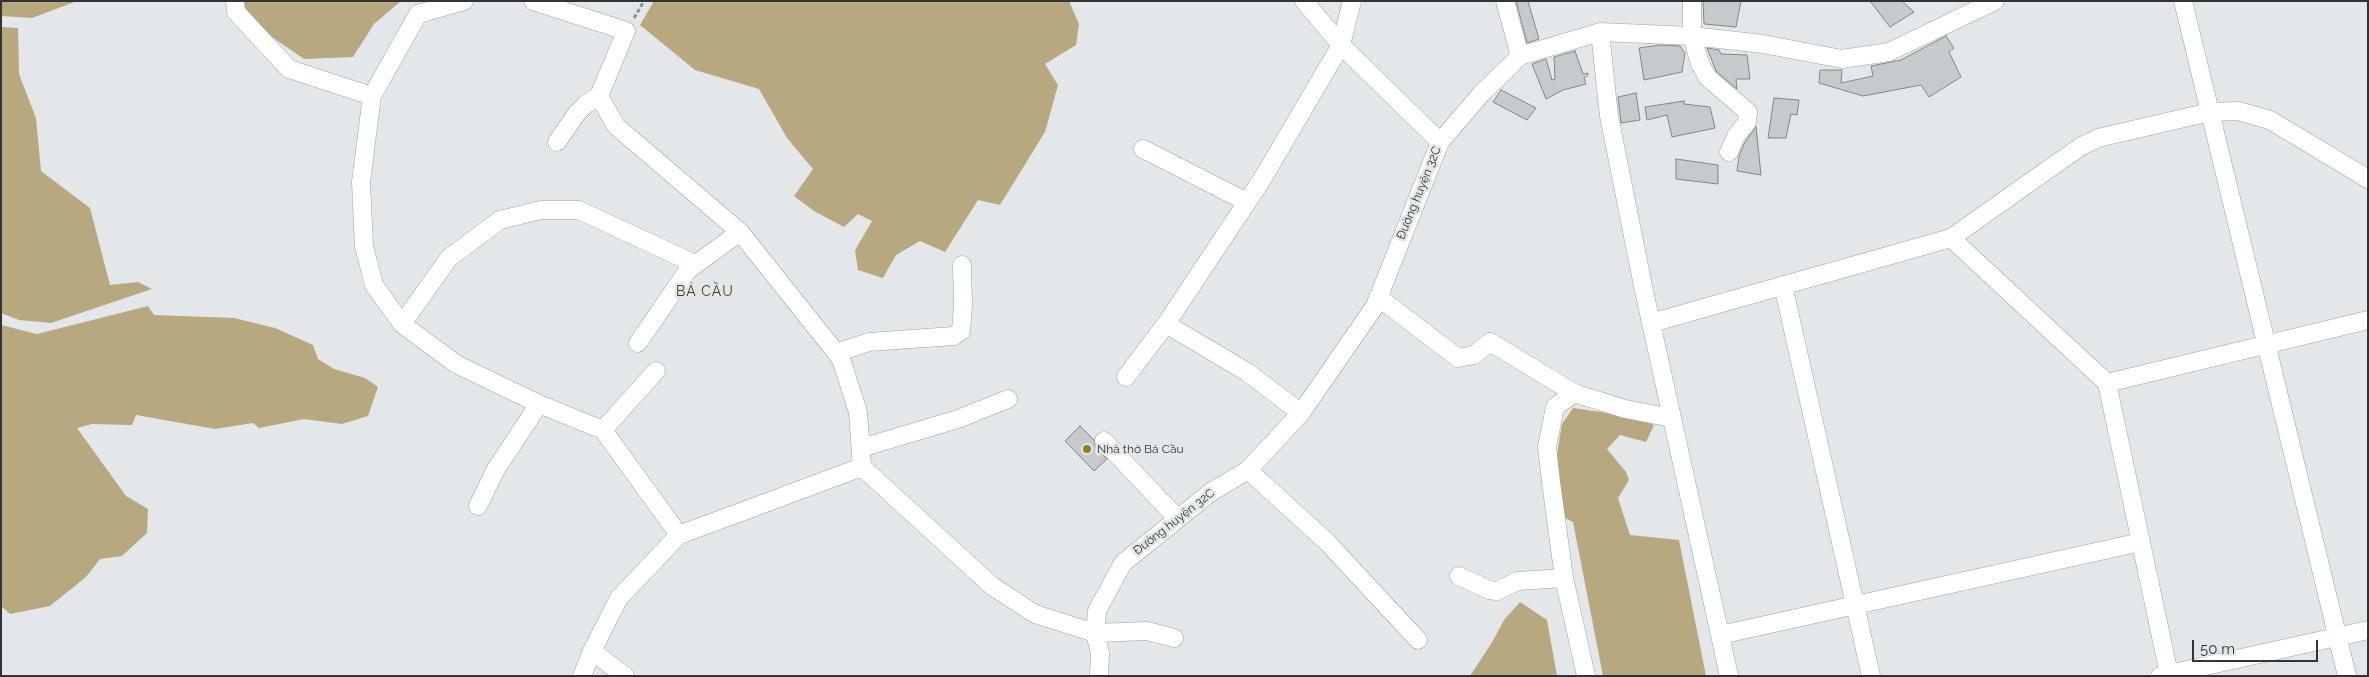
<!DOCTYPE html>
<meta charset="utf-8">
<style>
body{margin:0}
#map{position:relative;width:2369px;height:677px;overflow:hidden;background:#e3e7e9;font-family:Raleway,sans-serif}
canvas{display:block}
.frame{position:absolute;inset:0;border:2px solid #333435;pointer-events:none}
.scale{position:absolute;left:2192px;top:640px;width:126px;height:22px;box-sizing:border-box;border:2px solid #333435;border-top:0;padding-left:6px;font-size:15px;line-height:18px;white-space:nowrap;color:#333435;-webkit-text-stroke:4px #e3e7e9;paint-order:stroke}
</style>
<div id="map">
<canvas width="2369" height="677"></canvas>
<div class="frame"></div>
<div class="scale">50 m</div>
</div>
<script>
const c = document.querySelector('canvas').getContext('2d');
c.lineJoin = 'round';
function paint(path, color) { c.fillStyle = color; c.fill(path, 'evenodd'); }
const shape = rows => new Path2D(rows.map(r => 'M' + r).join(''));
function stroke(path, color, width, dash) { c.strokeStyle = color; c.lineWidth = width; c.lineCap = dash ? 'butt' : 'round'; c.setLineDash(dash || []); c.stroke(path); }
function write(font, color, halo, rows, align = 'center') {
  c.font = font + ' Raleway,sans-serif'; c.lineWidth = 5; c.setLineDash([]); c.textBaseline = 'middle'; c.strokeStyle = halo; c.fillStyle = color; for (const [text, x, y, turn = 0] of rows) {
    c.save(); c.translate(x, y); c.rotate((+turn || 0) * Math.PI / 180); c.textAlign = isNaN(turn) ? turn : align; if (halo) c.strokeText(text, 0, 0); c.fillText(text, 0, 0); c.restore();
  }
}
paint(shape([
 [1,1,77,1,32,18,1,16],
 [239,1,401,1,374,24,353,57,304,59,256,26],
 [654,1,1069,1,1079,24,1076,45,1045,64,1058,85,1045,132,1000,205,978,200,945,252,920,241,896,255,883,278,858,270,855,250,872,221,858,214,844,227,814,211,794,196,813,169,787,138,759,89,695,70,640,25],
 [1,27,18,28,19,74,36,118,41,171,90,208,110,285,138,282,152,289,51,323,19,320,1,313],
 [148,306,154,315,234,318,275,328,313,345,318,359,334,369,365,378,378,387,368,416,342,424,304,419,259,428,253,423,215,429,136,415,132,425,92,424,77,428,126,496,148,509,147,533,122,556,100,559,86,577,50,606,10,614,1,606,1,325,37,334],
 [1573,408,1635,417,1654,425,1646,442,1620,435,1607,449,1626,472,1629,480,1618,498,1630,535,1679,540,1706,676,1603,676,1573,522,1561,516,1553,479,1562,424],
 [1520,602,1547,620,1557,676,1470,676,1491,644,1504,620]
]), '#b8a87f');
const building = shape([
 [1516,1,1528,1,1539,39,1527,43,1516,1],
 [1703,1,1741,1,1736,27,1704,24,1703,1],
 [1870,1,1902,1,1914,12,1890,27,1870,1],
 [1946,36,1954,48,1949,52,1961,77,1929,97,1921,85,1863,96,1819,83,1820,70,1842,70,1841,83,1873,76,1871,66,1901,60,1946,36],
 [1660,45,1680,46,1685,53,1682,72,1644,80,1639,48,1660,45],
 [1707,48,1719,50,1721,54,1747,55,1750,79,1736,79,1737,89,1716,71,1707,48],
 [1575,51,1583,74,1588,73,1588,75,1584,78,1586,84,1563,90,1546,99,1532,64,1546,59,1552,80,1555,79,1554,57,1575,51],
 [1501,90,1536,108,1527,120,1493,102,1501,90],
 [1636,93,1640,120,1621,123,1618,97,1636,93],
 [1774,98,1799,100,1797,115,1791,114,1786,138,1768,138,1774,98],
 [1684,101,1684,104,1710,107,1715,128,1672,137,1667,115,1647,120,1645,107,1684,101],
 [1756,127,1761,175,1737,171,1739,156,1745,142,1756,127],
 [1676,159,1718,165,1718,184,1676,179,1676,159],
 [1080,426,1094,440,1096,448,1107,459,1094,471,1065,441,1080,426]
]);
paint(building, '#c6cacc');
stroke(building, '#838788', 1);
const minor = shape([
 [235,1,236,12,289,69,372,96],
 [464,1,418,14,372,96,361,182,364,246,374,285,402,324,456,364,539,404,603,430,679,535],
 [533,1,626,31,599,96,616,126,740,232,841,359,858,412,862,467,992,586,1035,614,1095,633,1147,631,1174,638],
 [1304,1,1341,45,1440,142],
 [1505,1,1520,56],
 [1692,1,1692,36,1700,64,1708,78,1748,112,1747,122,1736,136,1729,152],
 [2183,1,2347,676],
 [1600,32,1609,116,1644,291,1729,676],
 [557,142,577,113,586,104,599,96],
 [1143,149,1247,202],
 [1951,238,2107,383,2169,674],
 [1783,285,1871,676],
 [1378,297,1458,358,1474,355,1490,342,1574,393],
 [1651,323,1951,238,2080,147,2098,138,2210,112,2238,111,2270,120,2368,179],
 [402,324,449,258,500,220,541,210,579,210,695,264],
 [1166,324,1247,372,1301,413],
 [638,343,688,270,740,232],
 [836,353,869,342,954,336,961,331,963,305,962,265],
 [1126,377,1166,324,1261,181,1341,45,1352,1],
 [2107,383,2368,320],
 [603,430,656,371],
 [1104,441,1178,519],
 [861,448,958,419,1008,399],
 [1248,470,1327,542,1418,640],
 [478,506,496,469,539,404],
 [1459,576,1489,590,1497,591,1518,581,1564,578],
 [1720,635,2141,542],
 [592,651,625,676],
 [582,676,592,651,619,598,679,535,862,467],
 [1099,676,1100,653,1095,633,1097,611,1123,563,1211,492,1248,470,1301,413,1375,306,1440,142,1481,94,1520,56,1600,32,1692,36,1763,44,1842,59,1889,52,1995,1],
 [1586,676,1564,578,1551,482,1547,447,1555,407,1574,393,1625,409,1672,418],
 [2160,676,2368,630]
]);
stroke(minor, '#9da2a3', 19);
stroke(shape([
 [634,18,644,1]
]), '#8e9192', 3, [4, 2.5]);
stroke(minor, '#fff', 18);
for (const [x, y, r, color] of [
 [1087,449,5,"#977921"]
]) { const dot = new Path2D(); dot.arc(x, y, r, 0, 2 * Math.PI); c.fillStyle = color; c.fill(dot); stroke(dot, '#e3e7e9', 2); }
write('12px', '#333435', '#e3e7e9', [
 ["Đường huyện 32C",1419,193,-68],
 ["Đường huyện 32C",1174,522,-38]
]);
write('12px', '#333435', '#e3e7e9', [
 ["Nhà thờ Bá Cầu",1097,449]
], 'left');
c.letterSpacing = '1px';
write('14px', '#4b3c14', '#e3e7e9', [
 ["BÁ CẦU",705,292]
]);
c.letterSpacing = '0px';
</script>
